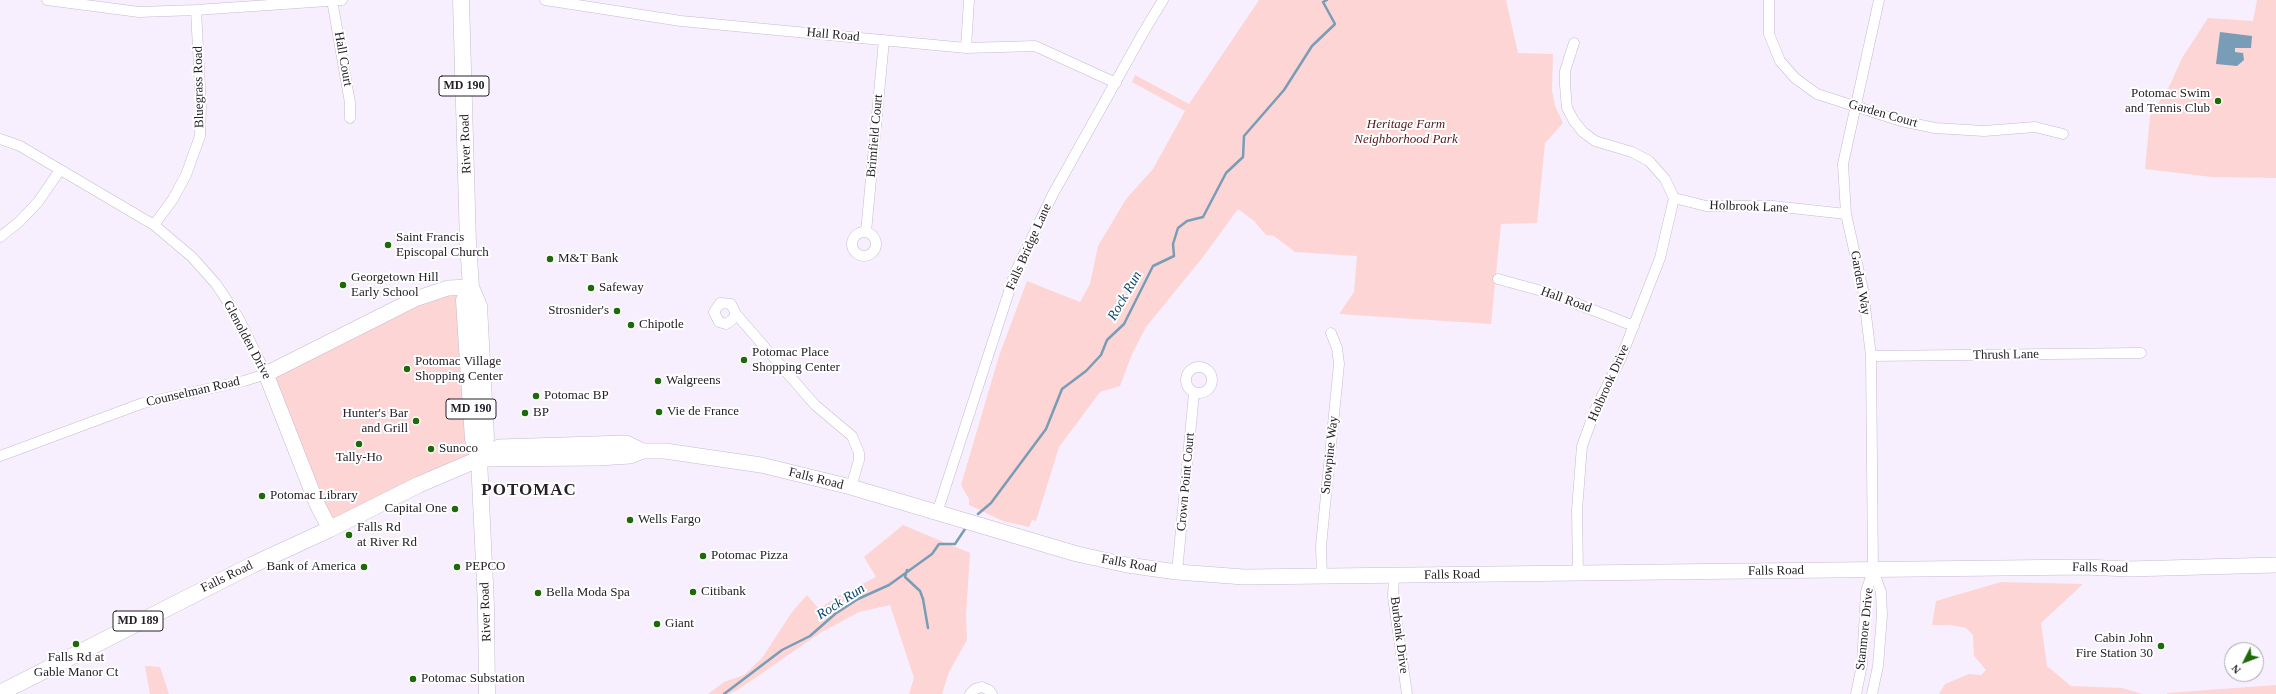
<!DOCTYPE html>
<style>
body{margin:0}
#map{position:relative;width:2276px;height:694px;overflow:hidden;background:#f7effd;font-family:Georgia,serif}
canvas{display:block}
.north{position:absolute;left:2224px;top:642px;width:40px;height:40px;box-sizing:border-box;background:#fff;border:1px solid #a8a6a9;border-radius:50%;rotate:228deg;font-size:11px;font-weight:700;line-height:16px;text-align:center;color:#262129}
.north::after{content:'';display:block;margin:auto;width:14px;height:18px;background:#1e6a08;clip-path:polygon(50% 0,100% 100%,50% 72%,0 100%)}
</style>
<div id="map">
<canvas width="2276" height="694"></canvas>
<div class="north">N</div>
</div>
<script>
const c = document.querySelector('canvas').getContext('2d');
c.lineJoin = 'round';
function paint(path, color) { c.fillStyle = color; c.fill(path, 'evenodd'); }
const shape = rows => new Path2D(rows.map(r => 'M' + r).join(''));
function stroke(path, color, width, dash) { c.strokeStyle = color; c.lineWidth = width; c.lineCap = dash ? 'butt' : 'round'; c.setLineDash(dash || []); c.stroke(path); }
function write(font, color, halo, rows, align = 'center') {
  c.font = font + ' Georgia,serif'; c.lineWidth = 4; c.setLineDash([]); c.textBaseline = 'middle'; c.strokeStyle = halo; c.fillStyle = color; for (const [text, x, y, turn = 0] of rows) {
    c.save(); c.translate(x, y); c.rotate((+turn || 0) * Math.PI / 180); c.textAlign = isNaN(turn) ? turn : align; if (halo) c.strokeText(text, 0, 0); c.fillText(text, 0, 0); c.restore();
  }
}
paint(shape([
 [1259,0,1506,0,1518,53,1553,54,1552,90,1555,106,1563,123,1545,143,1537,223,1501,224,1491,324,1339,314,1354,292,1357,256,1295,252,1274,236,1266,235,1254,221,1238,209,1203,257,1146,327,1132,354,1120,386,1100,392,1059,447,1036,521,1032,520,1029,527,1003,521,969,505,969,499,961,485,999,356,1027,281,1080,302,1090,284,1098,246,1126,199,1153,169,1185,111,1132,82,1135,75,1189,104],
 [2257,0,2276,0,2276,178,2212,177,2145,169,2150,116,2170,85,2182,58,2208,18,2253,21],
 [471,287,479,459,330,529,266,374,372,319],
 [903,525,970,553,966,615,967,640,949,672,942,694,909,694,914,678,890,605,859,612,820,633,739,689,729,694,708,694,724,682,744,675,762,658,792,612,807,595,819,609,840,595,876,577,864,557],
 [2001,582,2083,584,2041,623,2047,666,2071,686,2122,688,2143,694,1939,694,1945,684,1969,674,1981,675,1986,670,1974,656,1973,635,1966,628,1950,625,1932,625,1936,601],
 [145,666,160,667,169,694,150,694],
 [2276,685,2276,694,2167,694,2167,693]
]), '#fdd5d5');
paint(shape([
 [2220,32,2252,36,2251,48,2235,48,2235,52,2243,53,2244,60,2237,66,2216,64]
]), '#799cb7');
stroke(shape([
 [978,514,991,503,1046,429,1062,389,1086,371,1101,355,1107,340,1124,324,1153,266,1174,256,1173,244,1178,228,1187,221,1203,217,1226,173,1243,157,1244,136,1284,90,1312,46,1335,24,1323,2,1327,0],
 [907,570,905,577,920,591,923,599,928,628],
 [724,694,782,650,810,636,835,614,858,599,889,585,932,554,939,544,955,544,965,529]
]), '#799cb7', 2.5);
const street = shape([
 [47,0,139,12,196,10,342,0],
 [332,0,350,103,350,118],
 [545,0,681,21,966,48,1035,46,1116,83],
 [1769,0,1769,34,1780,61,1795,78,1817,94,1901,121,1935,128,1984,131,2035,127,2063,134],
 [1574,43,1565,71,1565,85,1567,108,1574,121,1583,132,1595,141,1632,152,1649,161,1665,179,1674,198,1706,206,1773,206,1846,214],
 [966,48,969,0],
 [0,139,20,146,154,225,192,257,216,284,238,317,266,374,244,381,143,403,0,456],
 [154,225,173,199,186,175,200,136,201,106,196,10],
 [866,232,884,40],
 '852 244a12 12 0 1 1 24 0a12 12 0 1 1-24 0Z',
 [0,237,19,222,38,202,60,170],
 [1498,279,1549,293,1634,326],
 [736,314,732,320,726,324,719,322,714,312,720,303,731,304,736,314,815,405,852,436,859,453,859,460,851,487],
 [1871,356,2141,353],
 '1186 380a13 13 0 1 1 26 0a13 13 0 1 1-26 0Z',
 [937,513,1015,273,1053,194,1143,33,1163,0],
 [1177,572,1194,393],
 [1578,573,1577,510,1582,446,1596,408,1621,358,1660,258,1674,198],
 [1394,575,1393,597,1407,694],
 [1322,578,1321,546,1339,364,1337,348,1331,333],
 [970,694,975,689,982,687,989,690,992,694],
 [1856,694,1862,665,1866,592,1873,570,1871,356,1863,290,1846,214,1843,164,1879,0],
 [1872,694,1878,666,1882,615,1881,592,1873,570]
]);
const secondary = shape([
 [479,459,598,458,630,456,643,451,665,451,761,465,851,487,1077,554,1127,565,1177,572,1244,577,2085,567,2128,569,2276,565],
 [479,459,499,447,626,443,643,451],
 [330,529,317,504,266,374,415,299,448,288,471,287]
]);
const primary = shape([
 [461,0,468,243,471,287,479,306,486,438,479,459],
 [471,287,464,300,473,439,479,459,486,606,487,694],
 [0,693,252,565,330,529,418,485,479,459]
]);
stroke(street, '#c6bacf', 11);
stroke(secondary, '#c6bacf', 16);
stroke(primary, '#c6bacf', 17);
stroke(street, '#fff', 10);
stroke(secondary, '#fff', 15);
stroke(primary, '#fff', 16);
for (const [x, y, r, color] of [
 [2218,101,4,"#1e6a08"],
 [388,245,4,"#1e6a08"],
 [550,259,4,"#1e6a08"],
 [343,285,4,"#1e6a08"],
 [591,288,4,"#1e6a08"],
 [617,311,4,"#1e6a08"],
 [631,325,4,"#1e6a08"],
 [744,360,4,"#1e6a08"],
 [407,369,4,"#1e6a08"],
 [658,381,4,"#1e6a08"],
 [536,396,4,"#1e6a08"],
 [659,412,4,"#1e6a08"],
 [525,413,4,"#1e6a08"],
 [416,421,4,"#1e6a08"],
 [359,444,4,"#1e6a08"],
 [431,449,4,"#1e6a08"],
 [262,496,4,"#1e6a08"],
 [455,509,4,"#1e6a08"],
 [630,520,4,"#1e6a08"],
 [349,535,4,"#1e6a08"],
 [703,556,4,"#1e6a08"],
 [364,567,4,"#1e6a08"],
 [457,567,4,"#1e6a08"],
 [693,592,4,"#1e6a08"],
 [538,593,4,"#1e6a08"],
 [657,624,4,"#1e6a08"],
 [76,644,4,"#1e6a08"],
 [2161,646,4,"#1e6a08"],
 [413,679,4,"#1e6a08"]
]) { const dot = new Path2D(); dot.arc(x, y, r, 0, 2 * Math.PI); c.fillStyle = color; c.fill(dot); stroke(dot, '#fff', 1.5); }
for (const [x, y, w] of [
 [464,86,50],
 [471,409,50],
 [138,621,50]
]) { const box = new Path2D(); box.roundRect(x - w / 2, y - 10, w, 20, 3); c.fillStyle = '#fff'; c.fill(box); stroke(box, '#262129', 1); }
write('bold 12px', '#262129', null, [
 ["MD 190",464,86],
 ["MD 190",471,409],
 ["MD 189",138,621]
]);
write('13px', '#262129', '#fff', [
 ["Hall Road",833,35,5],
 ["Hall Court",343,59,80],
 ["Bluegrass Road",199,87,-91],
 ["Garden Court",1883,114,16],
 ["Brimfield Court",875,136,-85],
 ["River Road",466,144,-92],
 ["Holbrook Lane",1749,207,2],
 ["Falls Bridge Lane",1029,247,-66],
 ["Garden Way",1860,283,80],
 ["Hall Road",1566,300,20],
 ["Glenolden Drive",247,340,62],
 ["Thrush Lane",2006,355,-1],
 ["Holbrook Drive",1609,383,-66],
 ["Counselman Road",193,392,-13],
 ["Snowpine Way",1330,455,-84],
 ["Falls Road",816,479,14],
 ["Crown Point Court",1186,482,-85],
 ["Falls Road",1129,564,10],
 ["Falls Road",2100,568,1],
 ["Falls Road",1776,571,-1],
 ["Falls Road",1452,575,-1],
 ["Falls Road",227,577,-26],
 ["River Road",486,612,-92],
 ["Stanmore Drive",1865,629,-84],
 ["Burbank Drive",1399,635,83]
]);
write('13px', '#262129', '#fff', [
 ["Potomac Swim",2210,94,"right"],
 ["and Tennis Club",2210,109,"right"],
 ["Saint Francis",396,238],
 ["Episcopal Church",396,253],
 ["M&T Bank",558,259],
 ["Georgetown Hill",351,278],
 ["Early School",351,293],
 ["Safeway",599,288],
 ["Strosnider's",609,311,"right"],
 ["Chipotle",639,325],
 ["Potomac Place",752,353],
 ["Shopping Center",752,368],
 ["Potomac Village",415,362],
 ["Shopping Center",415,377],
 ["Walgreens",666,381],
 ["Potomac BP",544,396],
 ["Vie de France",667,412],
 ["BP",533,413],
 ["Hunter's Bar",408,414,"right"],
 ["and Grill",408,429,"right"],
 ["Sunoco",439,449],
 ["Tally-Ho",359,458,"center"],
 ["Potomac Library",270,496],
 ["Capital One",447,509,"right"],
 ["Wells Fargo",638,520],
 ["Falls Rd",357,528],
 ["at River Rd",357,543],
 ["Potomac Pizza",711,556],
 ["Bank of America",356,567,"right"],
 ["PEPCO",465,567],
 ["Citibank",701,592],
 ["Bella Moda Spa",546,593],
 ["Giant",665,624],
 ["Cabin John",2153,639,"right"],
 ["Fire Station 30",2153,654,"right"],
 ["Falls Rd at",76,658,"center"],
 ["Gable Manor Ct",76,673,"center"],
 ["Potomac Substation",421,679]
], 'left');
write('italic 13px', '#52171d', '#fff', [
 ["Heritage Farm",1406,125],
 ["Neighborhood Park",1406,140]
]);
write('italic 14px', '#08476d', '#fff', [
 ["Rock Run",1125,296,-60],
 ["Rock Run",841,602,-33]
]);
c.letterSpacing = '1px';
write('bold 17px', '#262129', '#fff', [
 ["POTOMAC",529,491]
]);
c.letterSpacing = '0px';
</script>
